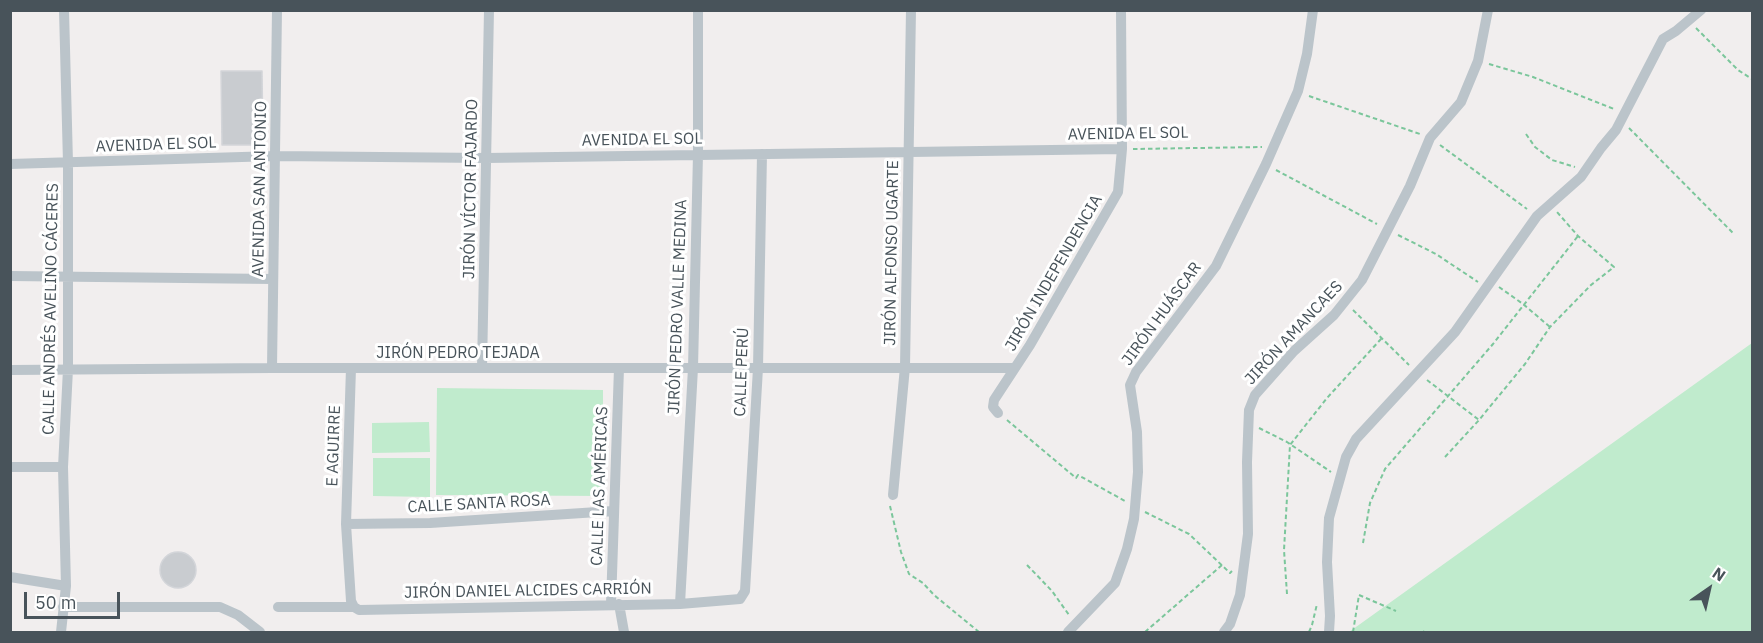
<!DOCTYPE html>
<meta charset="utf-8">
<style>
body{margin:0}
#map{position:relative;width:1763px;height:643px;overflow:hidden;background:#f1eeee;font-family:"IBM Plex Sans",sans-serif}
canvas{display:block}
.frame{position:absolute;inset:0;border:12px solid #48535a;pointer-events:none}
.north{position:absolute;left:1679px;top:559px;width:60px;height:60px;-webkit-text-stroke:4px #fff;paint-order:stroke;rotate:34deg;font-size:16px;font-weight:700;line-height:24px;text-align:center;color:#48535a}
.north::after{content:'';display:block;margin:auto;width:21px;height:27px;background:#48535a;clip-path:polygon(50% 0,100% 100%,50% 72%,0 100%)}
.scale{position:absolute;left:24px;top:592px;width:96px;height:27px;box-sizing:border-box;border:3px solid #48535a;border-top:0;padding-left:8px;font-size:18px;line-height:21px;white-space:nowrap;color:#48535a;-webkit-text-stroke:4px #fff;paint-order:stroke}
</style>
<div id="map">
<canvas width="1763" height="643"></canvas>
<div class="frame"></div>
<div class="north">N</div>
<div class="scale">50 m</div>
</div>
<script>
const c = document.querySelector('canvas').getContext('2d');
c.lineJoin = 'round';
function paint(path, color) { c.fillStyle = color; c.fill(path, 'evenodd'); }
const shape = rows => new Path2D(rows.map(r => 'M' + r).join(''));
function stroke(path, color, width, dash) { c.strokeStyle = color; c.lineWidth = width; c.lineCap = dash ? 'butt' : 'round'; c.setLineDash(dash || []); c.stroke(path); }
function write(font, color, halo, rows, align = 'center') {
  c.font = font + ' "IBM Plex Sans",sans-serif'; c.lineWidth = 6; c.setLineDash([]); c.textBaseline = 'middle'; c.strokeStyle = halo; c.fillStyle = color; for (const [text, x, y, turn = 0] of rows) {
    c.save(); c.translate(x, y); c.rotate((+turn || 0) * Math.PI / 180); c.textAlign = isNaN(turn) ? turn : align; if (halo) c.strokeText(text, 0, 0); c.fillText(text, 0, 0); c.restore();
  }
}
paint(shape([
 [1752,343,1752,632,1349,632],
 [437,388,603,390,603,496,436,495],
 [429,422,430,452,372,453,372,423],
 [373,458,430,458,430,497,373,496]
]), '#c0ebcd');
const building = shape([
 [221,71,262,71,263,145,222,145,221,71],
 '160 570a18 18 0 1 1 36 0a18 18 0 1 1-36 0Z'
]);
paint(building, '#c9ccd0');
stroke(building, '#d3d5d9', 1.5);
stroke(shape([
 [1696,28,1738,70,1752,79],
 [1489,64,1533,77,1614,109],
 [1309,96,1420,134],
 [1629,128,1734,234],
 [1526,134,1535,147,1552,160,1575,167],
 [1440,145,1527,209],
 [1133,149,1262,147],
 [1276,170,1377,224],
 [1398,235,1436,254,1478,282],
 [1499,287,1523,304,1550,327],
 [1353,310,1409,365],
 [1427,380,1479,420],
 [1007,420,1076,478,1078,475,1125,501],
 [1259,428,1287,442,1331,472],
 [1445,457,1479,420,1525,364,1550,327,1591,285,1614,267,1578,236,1557,212],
 [890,506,901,552,909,574,923,583,934,595,979,632],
 [1145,512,1189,534,1230,573,1232,571],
 [1363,543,1370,503,1385,469,1493,344,1578,236],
 [1027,565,1052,591,1069,615],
 [1287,594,1284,550,1290,445,1327,398,1381,339],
 [1423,631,1424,632],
 [1145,632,1222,565],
 [1309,632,1312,625,1317,604],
 [1353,632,1359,595,1396,611]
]), '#7bc69b', 2, [4.5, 3]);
stroke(shape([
 [10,164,275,156,486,158,1122,149],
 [10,276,273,279],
 [272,368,277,10],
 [351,368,346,524,351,601,354,607,359,610,680,604,740,599,745,591,758,368,762,154],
 [482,368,489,10],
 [10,370,272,368,1014,368],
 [998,413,993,407,994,400,1030,345,1118,192,1122,149,1121,10],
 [10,467,63,467],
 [893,495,905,367,911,10],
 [346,524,430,523,613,511],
 [10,577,66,586],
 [611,604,619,368],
 [619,604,624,632],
 [680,604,693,368,698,154,698,10],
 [63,607,220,607,238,615,260,632],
 [278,607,354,607],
 [61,632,66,586,63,467,68,369,68,163,64,10],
 [1068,632,1115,583,1127,549,1134,519,1138,472,1137,432,1130,385,1136,372,1216,266,1266,164,1298,91,1307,54,1313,10],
 [1224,632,1230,624,1240,595,1248,534,1247,462,1249,410,1255,395,1294,351,1334,315,1362,280,1410,186,1430,138,1461,102,1478,61,1488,10],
 [1329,632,1330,616,1327,562,1329,518,1346,457,1356,439,1455,332,1537,216,1581,177,1601,148,1616,130,1663,39,1676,31,1701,10]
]), '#bbc4ca', 10);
write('16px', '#48535a', '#fff', [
 ["AVENIDA EL SOL",1128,134,-1],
 ["AVENIDA EL SOL",642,140,-1],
 ["AVENIDA EL SOL",156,145,-2],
 ["AVENIDA SAN ANTONIO",260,189,-89],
 ["JIRÓN VÍCTOR FAJARDO",471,189,-89],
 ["JIRÓN ALFONSO UGARTE",892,253,-89],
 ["JIRÓN INDEPENDENCIA",1054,273,-60],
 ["JIRÓN PEDRO VALLE MEDINA",678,307,-88],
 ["CALLE ANDRÉS AVELINO CÁCERES",51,309,-89],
 ["JIRÓN HUÁSCAR",1162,314,-54],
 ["JIRÓN AMANCAES",1294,333,-47],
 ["JIRÓN PEDRO TEJADA",458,353],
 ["CALLE PERÚ",742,372,-88],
 ["E AGUIRRE",334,446,-88],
 ["CALLE LAS AMÉRICAS",600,486,-88],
 ["CALLE SANTA ROSA",479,504,-3],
 ["JIRÓN DANIEL ALCIDES CARRIÓN",528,591,-1]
]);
</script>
